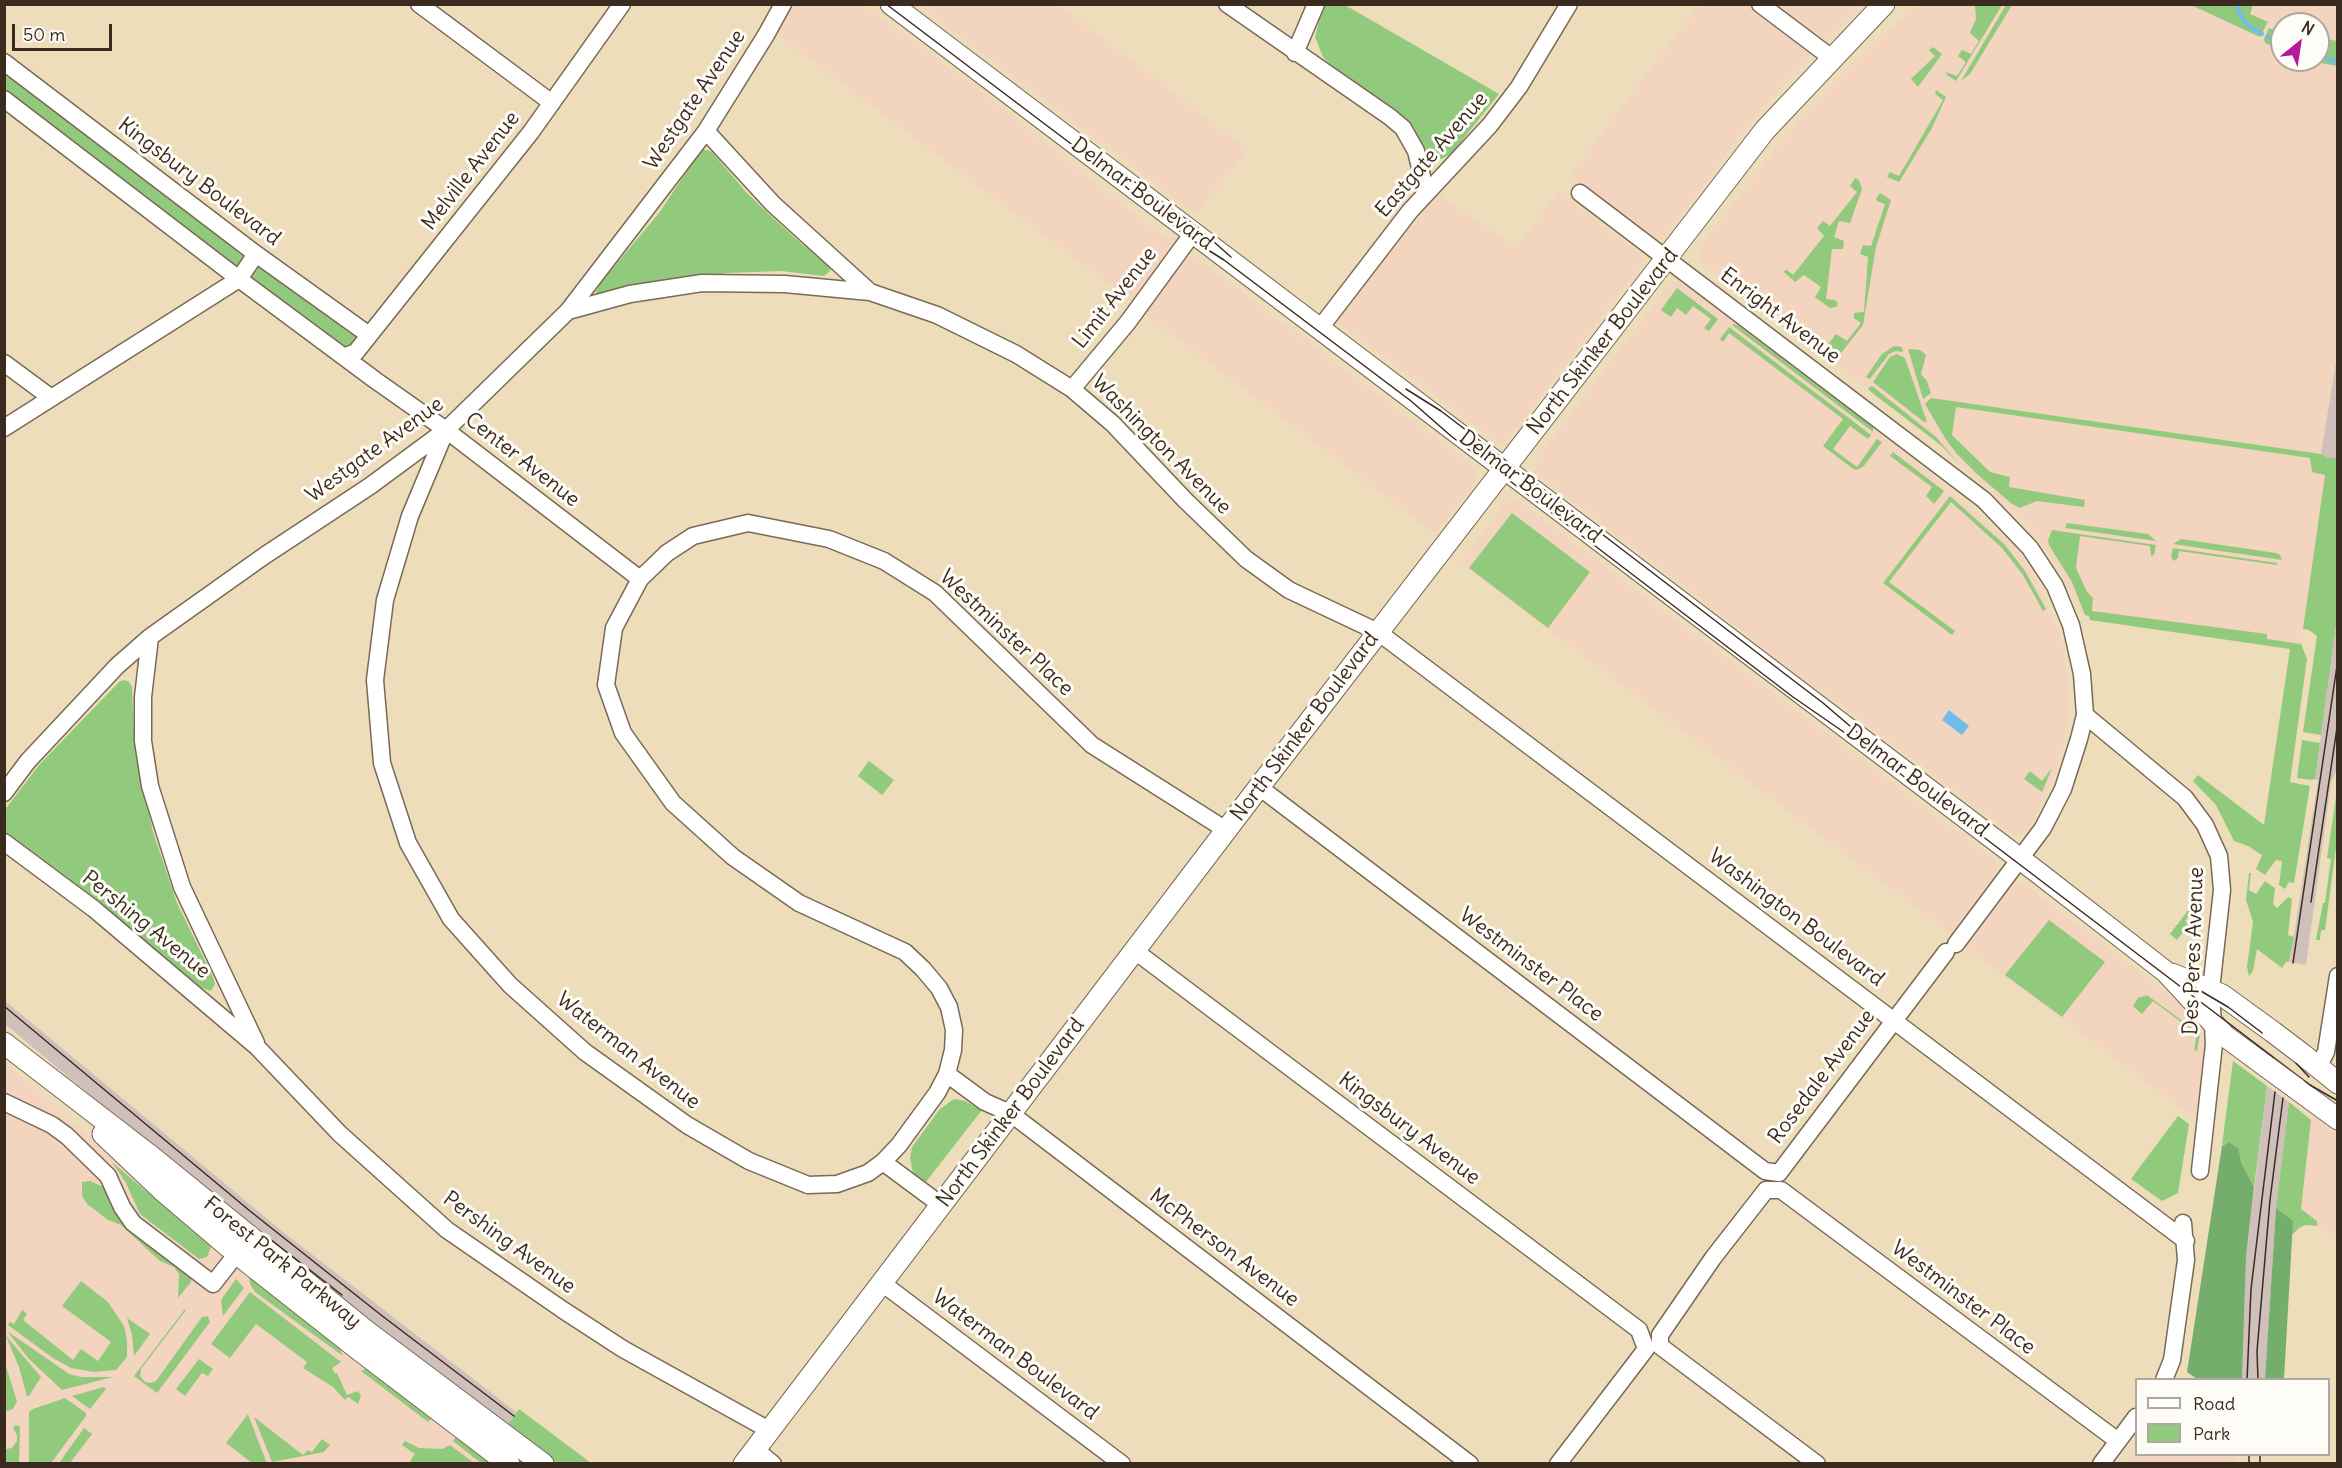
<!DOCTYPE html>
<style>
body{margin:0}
#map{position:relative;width:2342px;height:1468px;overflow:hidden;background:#edddbb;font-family:Delius,sans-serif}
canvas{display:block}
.frame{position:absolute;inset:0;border:6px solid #3b2a1e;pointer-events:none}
.legend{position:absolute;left:2135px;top:1378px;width:195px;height:78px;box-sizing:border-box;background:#fdfcf7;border:2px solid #afa8a0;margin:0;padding:8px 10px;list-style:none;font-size:18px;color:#3b2a1e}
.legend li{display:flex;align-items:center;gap:12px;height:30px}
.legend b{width:30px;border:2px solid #afa8a0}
.north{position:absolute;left:2270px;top:12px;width:60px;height:60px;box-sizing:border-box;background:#fdfcf7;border:2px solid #afa8a0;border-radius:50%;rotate:30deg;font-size:16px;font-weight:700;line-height:24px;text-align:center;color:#3b2a1e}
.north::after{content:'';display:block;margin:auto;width:21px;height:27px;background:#b5179e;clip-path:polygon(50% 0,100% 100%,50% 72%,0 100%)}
.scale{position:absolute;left:12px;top:24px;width:100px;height:27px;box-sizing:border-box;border:3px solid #3b2a1e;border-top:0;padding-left:8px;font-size:18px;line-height:21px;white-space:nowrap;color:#3b2a1e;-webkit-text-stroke:4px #fdfcf7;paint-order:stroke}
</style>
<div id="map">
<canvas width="2342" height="1468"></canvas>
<div class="frame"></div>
<ul class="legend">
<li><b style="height:8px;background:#fff"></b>Road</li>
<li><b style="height:16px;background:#92ca7d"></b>Park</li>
</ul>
<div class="north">N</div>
<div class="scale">50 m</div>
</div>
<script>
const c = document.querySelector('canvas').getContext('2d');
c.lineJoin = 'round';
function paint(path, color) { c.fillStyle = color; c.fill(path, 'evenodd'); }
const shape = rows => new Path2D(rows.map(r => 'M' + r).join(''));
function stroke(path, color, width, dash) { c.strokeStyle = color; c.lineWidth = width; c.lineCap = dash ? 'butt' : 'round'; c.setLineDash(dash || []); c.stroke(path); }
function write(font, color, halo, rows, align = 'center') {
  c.font = font + ' Delius,sans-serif'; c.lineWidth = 6; c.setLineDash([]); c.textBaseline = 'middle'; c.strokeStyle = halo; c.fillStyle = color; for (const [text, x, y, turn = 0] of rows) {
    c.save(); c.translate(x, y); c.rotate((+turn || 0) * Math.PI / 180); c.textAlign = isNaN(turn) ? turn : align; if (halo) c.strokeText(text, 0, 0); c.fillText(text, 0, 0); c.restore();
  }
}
paint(shape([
 [792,5,864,5,980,91,1166,239,1177,238,1175,243,1131,301,777,34],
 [919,5,1060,5,1248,150,1195,214],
 [1699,5,1864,5,1827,38,1789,78,1742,133,1664,237,1654,240,1567,179],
 [1918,5,2337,5,2338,356,2321,454,2213,438,2328,458,2301,644,2081,614,2061,571,2049,553,2014,511,1924,432,1701,261,1699,251,1708,235,1796,124,1851,64],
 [2282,24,2318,24,2318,60,2282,60],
 [1559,191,1646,259,1508,439,1501,445,1338,322,1340,317,1387,256,1439,195,1516,248],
 [1193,255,1473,466,1479,476,1477,481,1435,534,1144,313,1185,259],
 [1674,282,1682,284,1739,326,1925,469,1997,530,2021,555,2032,573,2057,627,2064,650,2069,694,2064,741,2054,778,2029,828,2022,834,2013,835,1817,687,1811,688,1757,648,1757,642,1535,472,1535,464,1538,458,1668,286],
 [1516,499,1992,858,1997,864,1996,878,1951,934,1460,563,1505,503],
 [2016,885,2021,885,2029,888,2197,1016,2208,1029,2196,1115,2189,1114,1966,948,2009,890],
 [4,1062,211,1242,490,1463,5,1463],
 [2317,1113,2337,1129,2337,1242,2317,1226,2317,1221,2300,1209,2311,1120],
 [2136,1449,2136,1454,2235,1455,2235,1463,2126,1464]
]), '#f3d4bf');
paint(shape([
 [2337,356,2337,458,2328,458,2321,454],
 [2337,619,2337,770,2331,782,2306,965,2290,962,2318,780,2315,779],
 [4,1000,283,1232,516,1412,506,1426,252,1231,5,1024],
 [2267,1086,2289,1102,2276,1208,2265,1379,2242,1380,2246,1257]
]), '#cfc0bb');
paint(shape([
 [1323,5,1345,5,1499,94,1452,153,1442,159,1433,159,1426,153,1411,126,1335,69,1323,57,1315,37],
 [1975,5,2002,5,1956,81,1947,75,1946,72,1957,76,1966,62,1958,56,1962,50,1971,54,1979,41,1970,33,1976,19],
 [2006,5,2012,5,1970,74,1961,81],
 [2191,5,2253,5,2250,14,2268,22,2260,37],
 [2269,28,2282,33,2282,50,2265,43,2264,39],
 [2324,38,2337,41,2337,66,2305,60,2318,60,2318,40,2324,41],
 [1933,47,1942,54,1918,87,1911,79,1935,56,1929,50],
 [4,62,369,335,346,356,5,99],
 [1936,90,1946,97,1932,128,1899,182,1887,177,1890,172,1899,176,1943,100,1935,94],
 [701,150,708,150,712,152,746,192,774,219,803,245,829,263,831,267,829,272,824,276,781,271,728,273,678,279,596,296,596,291,602,281,659,213],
 [1855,178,1859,180,1862,189,1850,223,1839,221,1834,237,1844,241,1843,249,1832,249,1826,299,1835,300,1838,304,1836,307,1830,308,1815,297,1821,287,1804,275,1795,282,1783,271,1787,270,1793,275,1824,236,1817,228,1823,221,1830,226,1857,192,1850,186],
 [1880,193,1891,200,1876,247,1863,325,1838,357,1826,347,1836,334,1847,341,1861,323,1854,318,1854,313,1864,312,1868,257,1860,254,1863,245,1871,246,1885,204,1877,201,1876,199],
 [1677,288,1718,319,1709,331,1704,328,1711,319,1693,306,1686,315,1677,308,1671,317,1661,310],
 [1733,324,1739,326,1873,427,1873,432,1732,325],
 [1729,327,1871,435,1868,439,1850,426,1833,449,1857,467,1877,439,1882,442,1863,467,1856,470,1852,468,1823,446,1843,419,1729,333,1723,342,1720,339],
 [1894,346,1902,347,1903,352,1896,351,1889,354,1870,379,1866,377,1882,354],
 [1908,349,1920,350,1926,355,1921,374,1927,381,1931,393,1923,399],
 [1897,354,1905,358,1927,422,1924,422,1873,382,1890,357],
 [1872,386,1936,437,1961,466,1942,446,1871,392,1868,388],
 [1931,398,2321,454,2328,458,2337,458,2337,619,2321,735,2303,732,2317,636,2309,630,2303,629,2325,475,2312,472,2310,458,1956,407,1952,435,1990,472,2010,477,2009,487,2085,500,2084,507,2037,501,2020,508,2012,504,1977,474,1956,453,1945,438,1925,404],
 [1893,452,1944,491,1934,504,1926,496,1932,487,1890,456],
 [1950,496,2005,545,2025,571,2046,609,2043,611,2023,575,2002,548,1951,502,1889,582,1955,631,1952,635,1883,583],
 [1512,513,1590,572,1548,628,1469,568],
 [2067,523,2148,534,2156,541,2065,528],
 [2052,530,2156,545,2154,555,2151,556,2150,546,2080,536,2076,568,2087,592,2093,598,2092,611,2267,634,2267,639,2301,644,2307,659,2290,782,2310,786,2294,883,2289,882,2285,889,2279,885,2282,861,2276,860,2265,875,2256,869,2262,855,2248,846,2234,841,2216,805,2193,781,2198,775,2264,825,2290,649,2090,620,2089,616,2085,615,2072,582,2049,545,2048,540],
 [2181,539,2276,553,2280,555,2282,560,2173,544],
 [2173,548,2277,563,2277,565,2179,551,2178,558,2174,561,2171,557],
 [125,680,129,682,132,687,134,738,153,832,177,903,213,977,215,984,211,991,202,988,78,886,4,831,4,811,39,765,120,681],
 [2302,740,2320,743,2315,779,2311,780,2297,778],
 [869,761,894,780,882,795,858,776],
 [2052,768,2042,792,2024,779,2030,771,2042,781],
 [2337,790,2337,841,2325,930,2321,930,2320,940,2316,940,2323,903,2325,903,2331,859,2327,858],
 [2249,873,2251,873,2249,890,2256,894,2265,881,2275,888,2273,904,2277,908,2288,897,2292,899,2288,935,2294,937,2289,962,2286,962,2282,968,2257,949,2253,971,2249,976,2247,967,2253,922,2246,900],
 [2199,896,2202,899,2185,921,2189,925,2177,940,2170,934],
 [2049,920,2105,962,2062,1017,2005,975],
 [2147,995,2200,1034,2197,1051,2194,1050,2197,1034,2153,1001,2142,1014,2133,1006,2138,998],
 [2233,1061,2267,1086,2254,1187,2241,1162,2239,1149,2229,1142,2222,1145],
 [954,1099,965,1101,982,1110,925,1183,913,1173,910,1157,912,1147,940,1109],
 [2289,1102,2311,1120,2301,1209,2317,1221,2317,1226,2306,1225,2299,1228,2292,1235,2292,1221,2276,1208],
 [2178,1116,2189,1124,2178,1193,2162,1201,2131,1179],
 [112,1162,207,1243,211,1247,207,1257,199,1259,140,1214,126,1183],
 [90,1181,108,1189,191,1275,191,1282,178,1298,179,1274,174,1267,160,1261,121,1225,108,1220,87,1204,82,1196,82,1182],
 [249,1276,260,1283,258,1286,261,1285,338,1345,343,1356,255,1292,250,1284],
 [236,1279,244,1288,223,1316,221,1300],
 [81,1281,108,1302,124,1326,127,1340,127,1357,116,1370,94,1372,71,1368,53,1358,8,1325,10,1322,14,1324,22,1310,27,1314,23,1320,73,1360,81,1349,98,1361,111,1342,62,1306],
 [250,1292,341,1362,332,1368,335,1374,337,1373,347,1395,358,1391,361,1396,358,1404,348,1397,345,1400,333,1387,303,1368,307,1362,256,1324,230,1358,211,1344],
 [185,1309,186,1310,141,1369,140,1376,145,1382,150,1383,156,1381,202,1317,208,1316,210,1322,157,1393,134,1376],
 [127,1318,150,1334,134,1356,132,1335],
 [7,1331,69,1374,81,1377,113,1377,62,1390,29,1359],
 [6,1336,41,1377,29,1396,27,1396,19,1367],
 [199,1359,213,1369,208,1376,202,1373,185,1396,176,1389],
 [4,1360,17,1401,13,1409,5,1412],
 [367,1368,432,1417,431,1419,428,1422,361,1371],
 [104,1387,106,1389,90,1409,72,1396],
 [65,1398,86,1413,86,1416,51,1463,29,1463,29,1412,33,1409],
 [519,1409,591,1463,557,1463,506,1426],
 [248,1414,266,1461,266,1463,252,1463,226,1443],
 [254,1417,303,1455,308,1450,312,1452,322,1439,330,1445,324,1452,272,1462],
 [15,1425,20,1426,19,1463,5,1463,5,1449,12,1448,17,1441,17,1435,13,1428],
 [84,1428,92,1434,70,1463,59,1463],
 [456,1437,461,1437,490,1463,481,1463,453,1441],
 [405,1441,419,1448,442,1449,450,1445,474,1463,413,1463,410,1461,415,1454,402,1445]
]), '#92ca7d');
paint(shape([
 [2229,1142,2239,1149,2241,1162,2254,1187,2246,1257,2242,1379,2197,1379,2187,1372,2222,1146],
 [2276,1208,2293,1221,2284,1379,2265,1379]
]), '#75ae6c');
paint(shape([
 [1949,710,1969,726,1962,735,1942,720]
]), '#72bceb');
stroke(shape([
 [2237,4,2239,12,2246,24,2262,34],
 [2267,37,2282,43],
 [2318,56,2338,62]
]), '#72bceb', 4);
const minor = shape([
 [419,4,552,103],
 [1227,4,1390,117,1403,128,1416,151,1426,193],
 [1760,4,1833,59],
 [1295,53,1316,4],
 [4,62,256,254,369,335],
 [4,99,239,279,375,380,446,430,640,579],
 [706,131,773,204,870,292,937,315,1016,354,1072,389,1113,424,1185,500,1246,559,1289,590,1378,632,2186,1241],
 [1580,193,1984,500,2030,548,2055,586,2071,625,2082,674,2085,715,2079,739,2063,789,2043,828,1956,944],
 [568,311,630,294,702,283,785,284,870,292],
 [1320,328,1410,211,1490,125,1519,87,1569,4],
 [346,356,356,352,531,132,622,4],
 [4,363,50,397],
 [1072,389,1128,322,1193,233],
 [4,428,239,279,256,254],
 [446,430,410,516,385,600,375,680,382,763,408,843,451,919,510,985,585,1052,687,1125,749,1161,808,1185,837,1184,868,1173,883,1162,899,1145,937,1093,947,1074,953,1050,954,1030,949,1007,939,988,923,969,905,952,799,903,733,857,673,803,623,733,606,685,614,628,640,579,667,553,693,536,748,523,829,539,884,561,935,593,1092,745,1226,830],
 [150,637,143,697,143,741,150,786,182,887,256,1043],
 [2085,715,2185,798,2205,825,2219,856,2222,890,2211,990,2214,1044,2200,1171],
 [1259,787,1765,1171,1779,1173,1946,952],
 [4,793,28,761,117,666,150,637,264,556,370,486,446,430,568,311,706,131,766,35,783,4],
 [4,842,94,909,257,1047,340,1134,447,1230,563,1310,623,1349,769,1430],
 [1135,951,1639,1330,1646,1349,1558,1464],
 [2318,1067,2326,1052,2338,976],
 [947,1074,985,1102,1010,1113,1470,1464],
 [4,1102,52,1125,67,1136,108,1176,122,1207,133,1223,213,1284,249,1238],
 [883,1162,941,1205],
 [882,1283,1122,1464],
 [2164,1380,2172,1360,2186,1260,2183,1223],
 [755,1449,773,1464],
 [1817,1464,1660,1346,1660,1335,1713,1258,1766,1190,1781,1190,2118,1441],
 [2101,1464,2136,1417]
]);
const major = shape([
 [891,4,2036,871,2166,972,2225,1036,2267,1067],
 [2172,974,2222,995,2273,1032],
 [4,1043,148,1154,366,1331,543,1464],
 [2302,1054,2338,1083],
 [2297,1089,2338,1119],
 [103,1134,162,1190,236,1253,358,1349,509,1464],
 [744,1464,1259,787,1765,130,1884,4]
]);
stroke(minor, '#796955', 19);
stroke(major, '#796955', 23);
stroke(minor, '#fff', 16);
stroke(major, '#fff', 21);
stroke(shape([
 [886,4,1099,165,1186,236,1224,260,1411,401,1451,436,1793,697,1861,744,2310,1085,2338,1101],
 [1100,157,1196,226,1231,257],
 [1406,389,1441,411,1823,703,1857,732],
 [2311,902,2338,721],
 [2293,963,2338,659],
 [2189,984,2228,1007,2282,1048,2309,1077],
 [4,1006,250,1211,381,1315,514,1416],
 [266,1236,342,1295],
 [2247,1380,2251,1289,2275,1092],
 [2258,1380,2257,1351,2270,1200,2283,1098],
 [2249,1454,2249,1464],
 [2260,1454,2260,1464]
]), '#3b2a1e', 1.5);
const majorBridge = shape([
 [2273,1032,2302,1054],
 [2267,1067,2297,1089]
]);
stroke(majorBridge, '#796955', 23, []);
stroke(majorBridge, '#fff', 21);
write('21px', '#3b2a1e', '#fdfcf7', [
 ["Westgate Avenue",695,100,-56],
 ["Eastgate Avenue",1432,155,-49],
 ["Melville Avenue",471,171,-52],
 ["Kingsbury Boulevard",199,182,37],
 ["Delmar Boulevard",1142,194,37],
 ["Limit Avenue",1115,298,-52],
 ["Enright Avenue",1780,316,37],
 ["North Skinker Boulevard",1603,342,-52],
 ["Washington Avenue",1161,445,45],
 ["Westgate Avenue",375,450,-36],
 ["Center Avenue",522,460,38],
 ["Delmar Boulevard",1530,487,37],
 ["Westminster Place",1006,633,43],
 ["North Skinker Boulevard",1305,727,-53],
 ["Delmar Boulevard",1917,781,37],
 ["Washington Boulevard",1796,918,37],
 ["Pershing Avenue",146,925,39],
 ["Des Peres Avenue",2194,951,-88],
 ["Westminster Place",1531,965,37],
 ["Waterman Avenue",628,1051,38],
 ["Rosedale Avenue",1822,1077,-53],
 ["North Skinker Boulevard",1011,1113,-53],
 ["Kingsbury Avenue",1409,1129,37],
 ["Pershing Avenue",509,1243,36],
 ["McPherson Avenue",1224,1248,37],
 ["Forest Park Parkway",282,1263,39],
 ["Westminster Place",1963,1298,37],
 ["Waterman Boulevard",1015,1355,37]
]);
</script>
